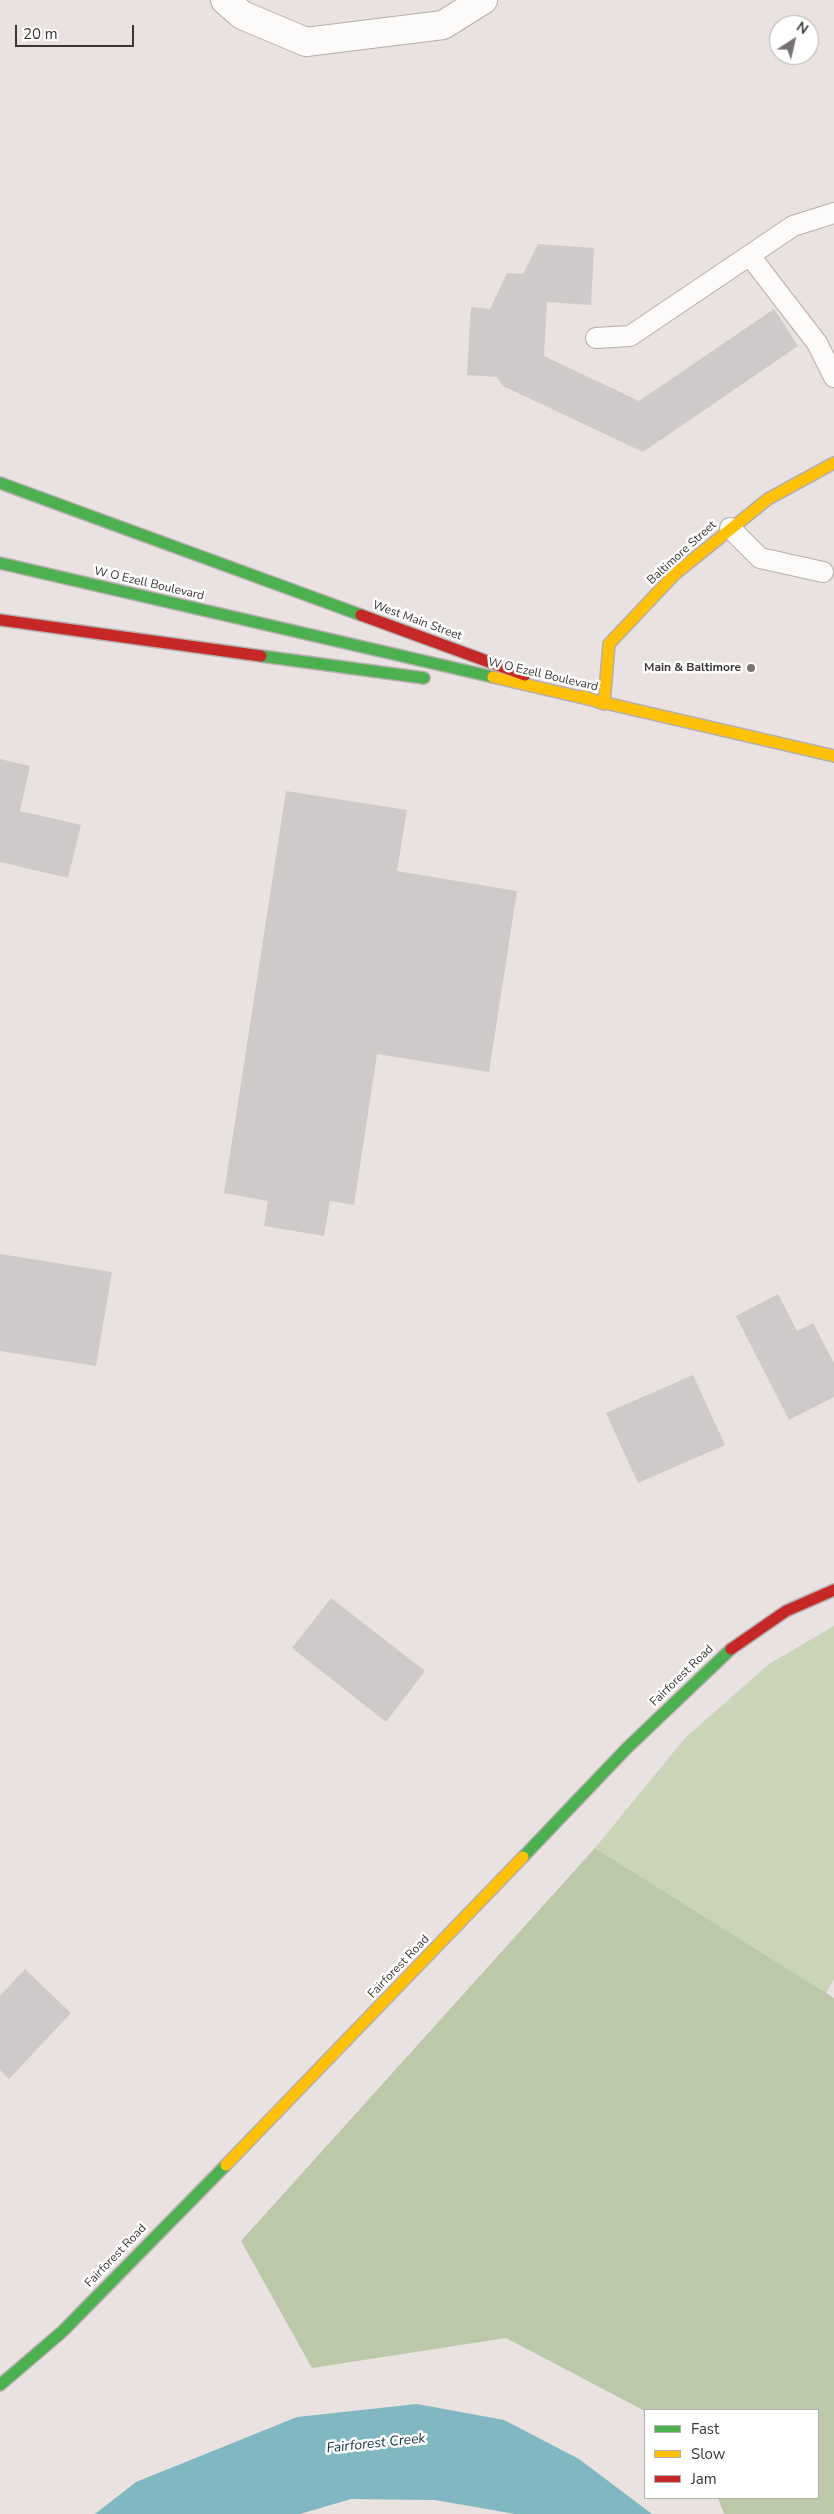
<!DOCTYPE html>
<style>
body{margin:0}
#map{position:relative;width:834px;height:2514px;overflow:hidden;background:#e9e2e0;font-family:"Nunito Sans",sans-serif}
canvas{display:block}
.legend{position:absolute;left:644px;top:2409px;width:175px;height:90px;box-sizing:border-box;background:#fff;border:1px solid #b1afae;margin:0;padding:6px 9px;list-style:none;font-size:15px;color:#3b3634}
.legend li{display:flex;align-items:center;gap:10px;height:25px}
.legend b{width:25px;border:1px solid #b1afae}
.north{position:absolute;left:769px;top:15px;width:50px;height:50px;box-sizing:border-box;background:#fff;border:1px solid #b1afae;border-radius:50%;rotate:35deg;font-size:14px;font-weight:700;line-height:20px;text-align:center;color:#3b3634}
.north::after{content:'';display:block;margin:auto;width:18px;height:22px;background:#787270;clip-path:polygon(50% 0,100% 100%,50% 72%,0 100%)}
.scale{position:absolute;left:15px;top:25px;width:119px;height:22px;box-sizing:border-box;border:2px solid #3b3634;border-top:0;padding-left:6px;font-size:15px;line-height:18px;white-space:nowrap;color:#3b3634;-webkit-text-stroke:4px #fff;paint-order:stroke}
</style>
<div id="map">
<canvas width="834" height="2514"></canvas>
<ul class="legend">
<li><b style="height:6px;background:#4caf50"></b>Fast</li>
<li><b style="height:6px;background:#ffc107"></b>Slow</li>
<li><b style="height:6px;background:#c62828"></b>Jam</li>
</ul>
<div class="north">N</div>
<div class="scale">20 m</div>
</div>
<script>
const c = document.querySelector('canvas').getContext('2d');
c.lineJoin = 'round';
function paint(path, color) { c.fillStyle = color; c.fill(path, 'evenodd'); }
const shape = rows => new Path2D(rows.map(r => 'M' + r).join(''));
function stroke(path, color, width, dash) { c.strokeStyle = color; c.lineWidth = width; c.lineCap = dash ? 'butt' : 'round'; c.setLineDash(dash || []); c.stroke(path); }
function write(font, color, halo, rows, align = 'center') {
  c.font = font + ' "Nunito Sans",sans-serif'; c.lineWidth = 5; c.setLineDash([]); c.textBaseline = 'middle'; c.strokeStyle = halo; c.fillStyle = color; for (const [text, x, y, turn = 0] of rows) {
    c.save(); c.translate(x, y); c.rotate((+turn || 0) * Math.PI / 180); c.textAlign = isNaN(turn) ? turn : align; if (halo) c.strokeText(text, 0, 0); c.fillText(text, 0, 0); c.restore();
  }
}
paint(shape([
 [834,1626,834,1979,826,1993,595,1848,685,1738,769,1664]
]), '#cad4b9');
paint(shape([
 [595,1848,834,1998,834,2514,724,2514,718,2498,818,2498,818,2410,645,2411,506,2338,312,2368,241,2241]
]), '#bcc8aa');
paint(shape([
 [417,2404,504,2420,579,2459,652,2514,515,2514,435,2500,351,2499,300,2514,95,2514,136,2482,297,2417]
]), '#81b7c0');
paint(shape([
 [538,244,594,248,591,305,547,302,544,356,639,401,774,309,798,346,643,452,503,386,497,377,467,375,471,307,490,309,507,273,523,274],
 [0,759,30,766,20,811,81,825,68,878,0,862],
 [286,791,407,810,397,871,517,891,489,1072,377,1054,354,1205,330,1201,324,1236,264,1226,268,1201,224,1193],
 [0,1254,112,1272,96,1366,0,1351],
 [778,1294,797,1331,813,1323,834,1363,834,1397,789,1420,736,1316],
 [693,1375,725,1445,638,1483,606,1413],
 [331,1598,425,1671,386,1722,292,1648],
 [25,1969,71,2013,9,2079,0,2070,0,1996]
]), '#cecaca');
const lane = shape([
 [750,256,817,343,834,377],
 [596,338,630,336,793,226,834,213],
 [730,528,760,558,823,572]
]);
const street = shape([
 [225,0,242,15,306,42,443,25,483,0]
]);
const fast = shape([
 [0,483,361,615],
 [0,563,493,677],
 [261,656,424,678],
 [523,1857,627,1748,731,1649],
 [0,2385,63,2331,226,2165]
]);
const slow = shape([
 [493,677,834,756],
 [582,696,604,704,609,644,675,574,768,499,834,463],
 [226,2165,523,1857]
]);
const jam = shape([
 [361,615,525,675],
 [0,620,261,656],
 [731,1649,786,1611,834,1590]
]);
stroke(lane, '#b5afae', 22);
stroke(street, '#b5afae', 30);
stroke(fast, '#b5afae', 14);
stroke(slow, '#b5afae', 14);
stroke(jam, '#b5afae', 14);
stroke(lane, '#fcfbfa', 20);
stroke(street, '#fcfbfa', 28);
stroke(fast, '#4caf50', 11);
stroke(slow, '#ffc107', 11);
stroke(jam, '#c62828', 11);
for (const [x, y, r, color] of [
 [751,668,5,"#787270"]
]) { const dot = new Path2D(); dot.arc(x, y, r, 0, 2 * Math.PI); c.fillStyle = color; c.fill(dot); stroke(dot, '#fff', 2); }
write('12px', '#3b3634', '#fff', [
 ["Baltimore Street",682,553,-42],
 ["W O Ezell Boulevard",149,584,13],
 ["West Main Street",417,621,20],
 ["W O Ezell Boulevard",543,675,13],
 ["Fairforest Road",682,1676,-44],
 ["Fairforest Road",399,1967,-46],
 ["Fairforest Road",116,2256,-46]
]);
write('bold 12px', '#3b3634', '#fff', [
 ["Main & Baltimore",741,668]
], 'right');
write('italic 14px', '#0c343b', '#fff', [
 ["Fairforest Creek",376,2444,-6]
]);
</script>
